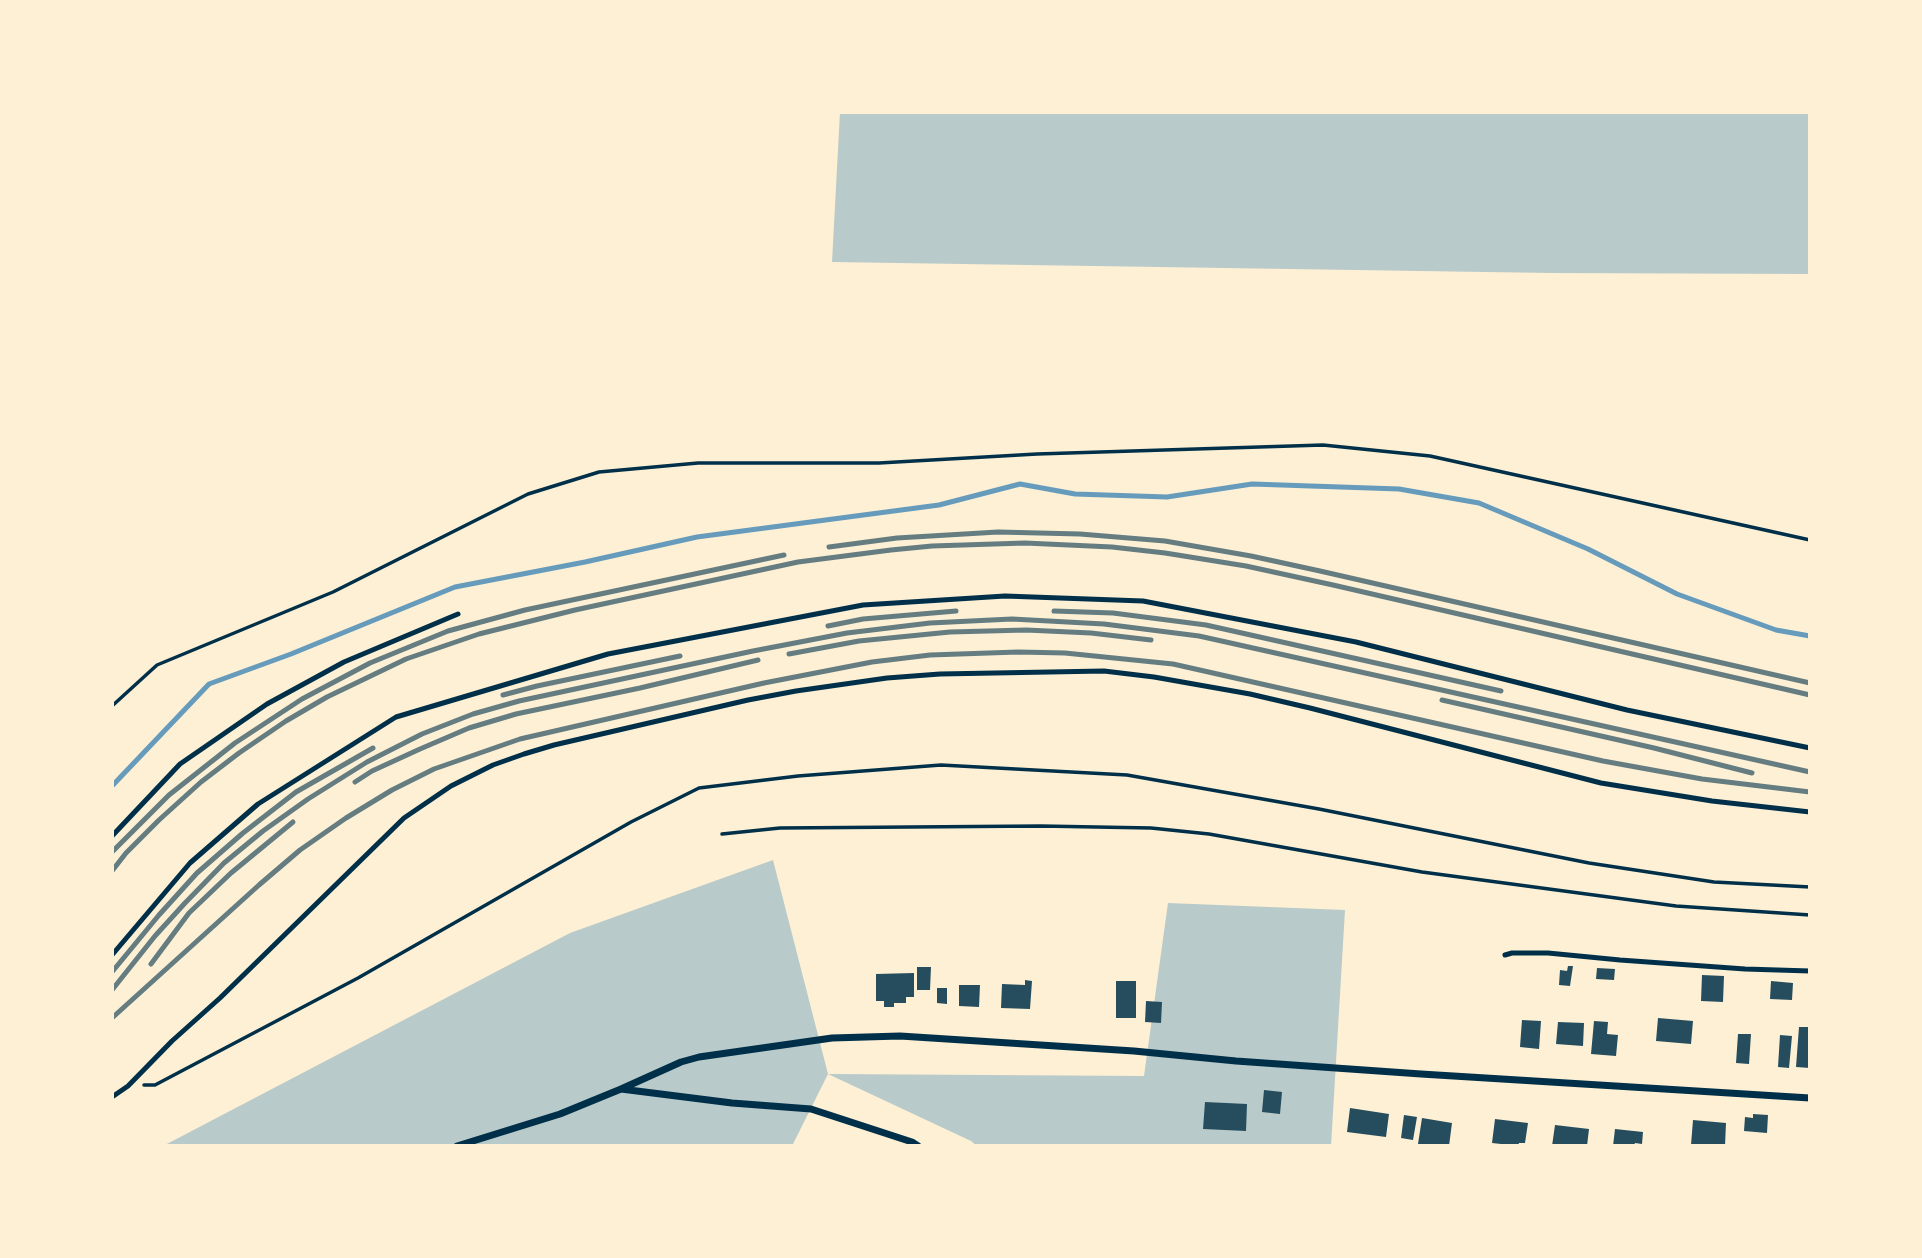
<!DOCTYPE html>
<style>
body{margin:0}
#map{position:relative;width:1922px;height:1258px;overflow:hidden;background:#fdf0d5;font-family:"Crimson Pro",serif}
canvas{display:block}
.frame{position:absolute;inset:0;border:114px solid #fdf0d5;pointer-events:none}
</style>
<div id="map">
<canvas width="1922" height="1258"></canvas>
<div class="frame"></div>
</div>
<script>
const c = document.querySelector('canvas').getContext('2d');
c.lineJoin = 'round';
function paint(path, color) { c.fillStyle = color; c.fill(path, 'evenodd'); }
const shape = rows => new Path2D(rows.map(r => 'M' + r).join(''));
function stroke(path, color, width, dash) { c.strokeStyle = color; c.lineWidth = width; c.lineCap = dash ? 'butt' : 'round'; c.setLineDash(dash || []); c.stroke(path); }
paint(shape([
 [840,112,1810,112,1810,274,1551,273,832,262],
 [773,860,828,1074,1144,1076,1168,903,1345,910,1331,1146,977,1146,971,1141,828,1074,792,1146,163,1146,570,933]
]), '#b9caca');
stroke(shape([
 [112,786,209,684,291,654,455,587,585,562,697,537,939,505,1020,484,1075,494,1167,497,1252,484,1399,489,1479,503,1588,549,1677,594,1776,630,1810,636]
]), '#669bbc', 5);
paint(shape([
 [1568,966,1573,966,1570,986,1559,985,1560,970,1567,971],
 [917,967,931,967,930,990,917,990],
 [1597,968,1615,969,1614,980,1596,979],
 [914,973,914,997,906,997,906,1003,894,1003,894,1007,884,1007,884,1001,876,1001,876,974],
 [1702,975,1724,976,1723,1002,1701,1001],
 [1025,980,1032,981,1030,1009,1001,1008,1002,984,1025,985],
 [1116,981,1136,981,1136,1018,1116,1018],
 [1771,981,1793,983,1792,1000,1770,999],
 [959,985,980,985,979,1007,959,1006],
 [937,988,947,988,947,1004,937,1003],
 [1146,1001,1162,1002,1161,1023,1145,1022],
 [1658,1018,1693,1021,1691,1044,1656,1041],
 [1522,1020,1541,1021,1539,1049,1520,1047],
 [1594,1021,1608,1022,1607,1034,1618,1035,1616,1056,1591,1054],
 [1558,1022,1584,1023,1583,1046,1556,1044],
 [1799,1027,1810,1027,1810,1068,1796,1067],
 [1738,1034,1751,1034,1749,1064,1736,1063],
 [1780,1035,1792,1036,1789,1068,1778,1067],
 [1264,1090,1282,1092,1280,1114,1262,1112],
 [1205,1102,1247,1104,1246,1131,1203,1129],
 [1350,1108,1389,1114,1386,1137,1347,1132],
 [1753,1114,1768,1115,1767,1133,1744,1131,1745,1117,1753,1118],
 [1404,1115,1417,1117,1413,1140,1401,1138],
 [1422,1118,1452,1123,1449,1146,1418,1144],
 [1495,1119,1528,1123,1525,1143,1519,1143,1518,1146,1501,1146,1501,1144,1492,1143],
 [1693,1120,1726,1123,1725,1146,1691,1145],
 [1555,1125,1589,1129,1587,1146,1552,1146],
 [1615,1129,1643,1132,1642,1144,1635,1143,1634,1146,1613,1146]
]), '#264d5e');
stroke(shape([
 [112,706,157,665,333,592,528,494,599,472,698,463,879,463,1037,454,1323,445,1430,456,1810,540],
 [722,834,780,828,1041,826,1151,828,1209,834,1422,872,1676,906,1810,915],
 [144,1085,155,1085,358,978,631,822,699,788,798,776,941,765,1127,775,1319,809,1589,863,1714,882,1810,887]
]), '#003049', 3.5);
stroke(shape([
 [112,836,180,764,267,704,344,662,458,614],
 [112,955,190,863,258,804,396,717,608,654,863,605,1005,596,1143,601,1356,642,1627,710,1810,748],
 [1505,955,1512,953,1548,953,1620,960,1745,969,1810,971],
 [112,1097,128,1086,172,1041,220,998,404,818,451,786,493,765,524,754,554,745,748,700,796,691,887,678,940,674,1104,671,1154,677,1250,694,1310,708,1601,783,1712,801,1810,812]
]), '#003049', 5);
stroke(shape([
 [621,1089,681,1062,699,1057,832,1038,900,1036,1134,1051,1236,1061,1421,1074,1810,1098],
 [457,1146,560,1114,621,1089,732,1103,811,1109,912,1142,918,1146]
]), '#003049', 7);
stroke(shape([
 [829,547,897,538,998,532,1080,534,1165,541,1251,556,1320,571,1810,683],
 [1054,611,1113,613,1206,625,1501,691],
 [828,626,863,619,956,611],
 [789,654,859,641,950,632,1026,630,1091,633,1151,640],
 [503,695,537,686,680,656],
 [1442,700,1654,748,1752,773],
 [355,782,372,771,420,749,469,728,516,714,640,688,758,660],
 [112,852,169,795,235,743,302,699,370,663,448,631,525,610,784,555],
 [112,871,126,853,159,820,201,782,239,753,286,721,327,697,406,659,479,634,575,610,798,562,891,550,932,546,1025,543,1112,547,1165,553,1246,566,1333,585,1810,695],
 [151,964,189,913,231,873,293,822],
 [112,972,159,915,197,873,243,833,296,792,373,748],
 [112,990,155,936,185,903,224,863,263,831,308,799,367,762,422,734,473,714,519,701,753,651,847,633,930,623,1012,619,1104,624,1199,636,1810,772],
 [112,1018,259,885,300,850,346,818,392,790,434,769,520,739,764,683,872,662,930,655,1018,652,1065,653,1173,664,1603,761,1702,779,1810,792]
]), '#657d81', 5);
</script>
